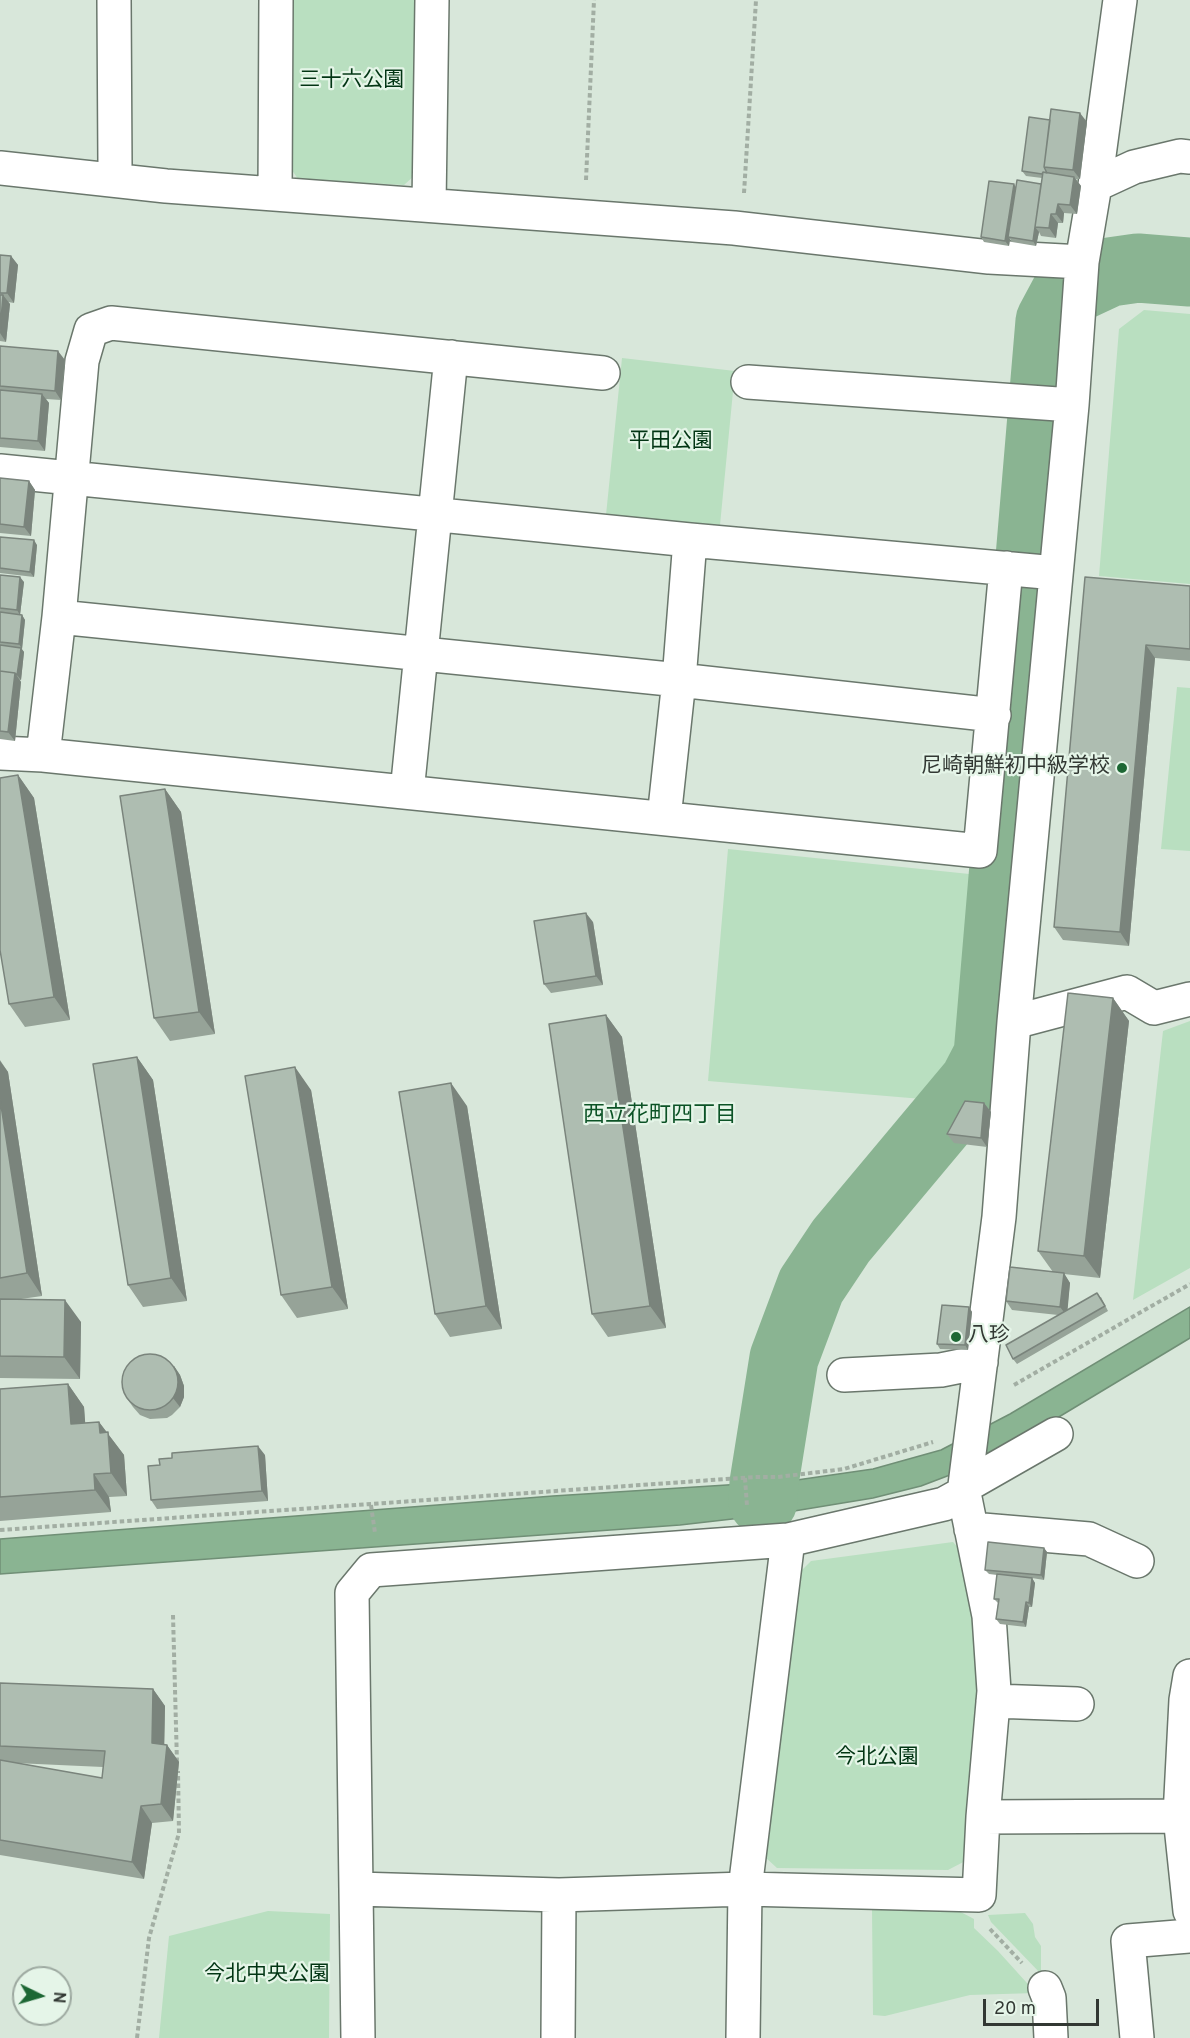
<!DOCTYPE html>
<meta charset="utf-8">
<style>
body{margin:0}
#map{position:relative;width:1190px;height:2038px;overflow:hidden;background:#d8e7da;font-family:Overpass,sans-serif}
canvas{display:block}
.north{position:absolute;left:12px;top:1966px;width:60px;height:60px;box-sizing:border-box;background:#e5f5e8;border:2px solid #9da9a0;border-radius:50%;rotate:95deg;font-size:16px;font-weight:700;line-height:24px;text-align:center;color:#323833}
.north::after{content:'';display:block;margin:auto;width:21px;height:27px;background:#1d6734;clip-path:polygon(50% 0,100% 100%,50% 72%,0 100%)}
.scale{position:absolute;left:983px;top:1999px;width:116px;height:27px;box-sizing:border-box;border:3px solid #323833;border-top:0;padding-left:8px;font-size:18px;line-height:21px;white-space:nowrap;color:#323833;-webkit-text-stroke:4px #e5f5e8;paint-order:stroke}
</style>
<div id="map">
<canvas width="1190" height="2038"></canvas>
<div class="north">N</div>
<div class="scale">20 m</div>
</div>
<script>
const c = document.querySelector('canvas').getContext('2d');
c.lineJoin = 'round';
function paint(path, color) { c.fillStyle = color; c.fill(path, 'evenodd'); }
const shape = rows => new Path2D(rows.map(r => 'M' + r).join(''));
function stroke(path, color, width, dash) { c.strokeStyle = color; c.lineWidth = width; c.lineCap = dash ? 'butt' : 'round'; c.setLineDash(dash || []); c.stroke(path); }
function write(font, color, halo, rows, align = 'center') {
  c.font = font + ' Overpass,"Noto Sans JP",sans-serif'; c.lineWidth = 4.5; c.setLineDash([]); c.textBaseline = 'middle'; c.strokeStyle = halo; c.fillStyle = color; for (const [text, x, y, turn = 0] of rows) {
    c.save(); c.translate(x, y); c.rotate((+turn || 0) * Math.PI / 180); c.textAlign = isNaN(turn) ? turn : align; if (halo) c.strokeText(text, 0, 0); c.fillText(text, 0, 0); c.restore();
  }
}
paint(shape([
 [289,0,419,0,415,175,404,185,298,179,287,163],
 [1144,310,1190,314,1190,584,1099,576,1119,329],
 [622,358,735,371,720,525,606,515],
 [1177,687,1190,688,1190,851,1161,849],
 [728,849,979,875,961,1064,934,1100,708,1081],
 [1190,1021,1190,1268,1133,1300,1163,1031],
 [953,1542,964,1554,980,1624,971,1858,948,1870,777,1868,765,1857,797,1575,811,1561],
 [872,1909,957,1910,974,1919,974,1928,998,1951,1036,1993,970,1995,885,2016,873,2015],
 [268,1911,330,1914,329,2038,159,2038,169,1936],
 [1025,1913,1033,1924,1035,1937,1041,1946,1041,1974,991,1922,988,1915]
]), '#b9dfc0');
const water = shape([
 [1190,1307,1190,1338,984,1462,921,1486,873,1498,776,1514,680,1525,0,1574,0,1539,553,1496,790,1481,873,1469,941,1450,1010,1414,1190,1307]
]);
paint(water, '#8ab492');
stroke(water, '#708f76', 1.5);
stroke(shape([
 [763,1501,764,1483,784,1358,811,1286,841,1241,974,1082,988,1055,1050,321,1065,293,1110,272,1138,268,1190,272]
]), '#8ab492', 69);
const minor = shape([
 [0,168,166,186,734,228,989,257,1082,262],
 [112,180,115,166,114,0],
 [1095,185,1134,167,1180,156,1190,157],
 [275,194,276,0],
 [429,205,432,0],
 [748,382,1072,405],
 [0,471,690,540,1056,573],
 [59,617,679,680,994,715],
 [0,753,43,755,980,851,1006,568],
 [43,755,59,617,82,361,91,330,111,323,603,373],
 [407,792,451,357],
 [664,818,679,680,690,540],
 [1014,1022,1127,992,1154,1008,1190,999],
 [844,1375,941,1370,981,1362],
 [965,1486,1056,1434],
 [964,1493,999,1217,1014,1022,1072,405,1082,262,1095,185,1120,0],
 [971,1529,1089,1539,1137,1561],
 [993,1701,1077,1704],
 [1180,1816,1186,1700,1190,1676],
 [983,1817,1180,1816,1190,1911],
 [357,1889,559,1895,745,1889,979,1895,983,1817,994,1691,989,1616,964,1493,944,1504,788,1540,371,1570,352,1593,358,2038],
 [1045,1988,1049,1998,1051,2038],
 [558,2038,559,1895],
 [743,2038,745,1889,788,1540],
 [1137,2038,1128,1941,1190,1936]
]);
stroke(minor, '#6a776c', 36);
stroke(shape([
 [586,180,594,0],
 [744,193,756,0],
 [1014,1385,1190,1284],
 [745,1478,747,1506],
 [371,1505,375,1533],
 [0,1530,755,1477,778,1477,844,1469,933,1442],
 [173,1615,177,1763],
 [990,1929,1022,1963],
 [137,2038,149,1938,179,1833,178,1771]
]), '#a2aea3', 4, [4.5, 3]);
stroke(minor, '#fff', 33);
paint(shape([
 [1050,120,1087,122,1080,179,1076,179,1081,186,1077,214,1064,213,1063,223,1058,223,1056,238,1041,236,1039,232,1036,246,1012,242,1010,239,1009,246,984,242,981,237,1041,184,1042,178,1026,176,1022,171],
 [0,255,11,256,18,265,14,303,8,302,10,304,6,342,0,341],
 [0,346,65,360,61,400,46,399,49,403,45,451,0,447],
 [0,478,29,481,35,490,31,536,0,533],
 [0,537,37,545,34,577,0,573],
 [0,575,24,582,20,615,22,615,25,620,22,649,21,648,24,652,21,680,20,680,21,682,15,741,0,739],
 [1085,577,1190,586,1190,661,1155,658,1129,946,1063,940,1054,927],
 [18,775,34,798,70,1020,25,1027,9,1004],
 [165,789,181,812,215,1034,170,1041,154,1018],
 [593,922,603,985,551,993,544,984],
 [1113,998,1129,1021,1100,1278,1064,1274,1070,1283,1067,1310,1101,1297,1108,1311,1017,1364,1013,1359,1058,1315,1012,1310,1006,1301,1053,1272,1038,1251],
 [606,1015,622,1037,666,1328,608,1337,592,1314],
 [137,1057,153,1080,187,1301,143,1307,128,1285],
 [0,1060,8,1072,42,1296,21,1299,81,1322,80,1379,0,1378],
 [311,1090,348,1309,297,1318,281,1295],
 [984,1103,991,1112,987,1147,954,1143,947,1134],
 [467,1106,502,1329,450,1337,435,1314],
 [969,1307,972,1312,968,1350,940,1349,937,1344],
 [174,1366,180,1375,184,1386,184,1397,180,1407,172,1415,167,1418,150,1419,140,1415,133,1407,126,1397],
 [68,1384,84,1407,85,1423,99,1422,124,1455,127,1496,109,1497,111,1512,0,1521,0,1389],
 [265,1455,268,1501,157,1509,151,1500],
 [1044,1548,1047,1552,1044,1580,1032,1578,1035,1583,1032,1607,1029,1607,1026,1627,1000,1624,996,1619,998,1603,994,1599,997,1575,989,1574,985,1570],
 [0,1683,153,1689,165,1706,164,1744,167,1745,179,1762,173,1821,152,1823,144,1879,0,1855],
 [15,1763,103,1767,102,1778]
]), '#96a398');
paint(shape([
 [1080,113,1087,122,1080,179,1073,170],
 [1074,177,1081,186,1077,214,1070,205],
 [1014,184,1017,189,1008,237,1010,239,1009,246,1005,241],
 [1058,204,1064,213,1063,223,1056,214],
 [1051,214,1058,223,1056,238,1049,228],
 [1035,227,1039,232,1036,246,1033,241],
 [11,256,18,265,14,303,7,293],
 [3,295,10,304,6,342,0,333],
 [58,351,65,360,61,400,55,391],
 [42,394,49,403,45,451,38,441],
 [29,481,35,490,31,536,24,527],
 [34,540,37,545,34,577,30,572],
 [20,577,24,582,20,615,17,610],
 [22,615,25,620,22,649,19,644],
 [1146,645,1155,658,1129,946,1120,932],
 [21,648,24,652,21,680,17,675],
 [15,673,21,682,15,741,8,732],
 [18,775,34,798,70,1020,54,997],
 [165,789,181,812,215,1034,199,1012],
 [586,913,593,922,603,985,596,976],
 [1113,998,1129,1021,1100,1278,1084,1256],
 [606,1015,622,1037,666,1328,650,1306],
 [137,1057,153,1080,187,1301,171,1278],
 [0,1061,8,1072,42,1296,27,1273,0,1099],
 [295,1067,311,1090,348,1309,332,1287],
 [451,1083,467,1106,502,1329,486,1306],
 [984,1103,991,1112,987,1147,981,1138],
 [1064,1273,1070,1283,1067,1316,1060,1307],
 [65,1300,81,1322,80,1379,64,1357],
 [969,1307,972,1312,968,1350,965,1345],
 [174,1366,180,1375,184,1386,184,1397,180,1407,173,1398],
 [68,1384,84,1407,87,1446,71,1424],
 [99,1422,124,1455,127,1496,111,1473,100,1433],
 [258,1446,265,1455,268,1501,262,1491],
 [94,1474,109,1497,111,1512,95,1490],
 [1044,1548,1047,1552,1044,1580,1041,1575],
 [1032,1578,1035,1583,1032,1607,1029,1603],
 [1026,1602,1029,1607,1026,1627,1023,1622],
 [153,1689,165,1706,164,1760,152,1743],
 [167,1745,179,1762,173,1821,161,1804],
 [141,1806,152,1823,144,1879,132,1862]
]), '#7a847c');
const building = shape([
 [1051,109,1080,113,1073,170,1044,167,1051,109],
 [1029,117,1050,120,1044,167,1047,173,1043,172,1042,174,1022,171,1029,117],
 [1043,172,1074,177,1070,205,1058,204,1056,214,1051,214,1049,228,1035,227,1043,172],
 [1017,180,1041,184,1033,241,1008,237,1017,180],
 [989,181,1014,184,1005,241,981,237,989,181],
 [0,255,11,256,7,293,0,293,0,255],
 [0,295,3,295,0,332,0,295],
 [0,346,58,351,55,391,0,386,0,346],
 [0,390,42,394,38,441,0,438,0,390],
 [0,478,29,481,24,527,0,524,0,478],
 [0,537,34,540,30,572,0,568,0,537],
 [0,575,20,577,17,610,0,608,0,575],
 [1085,577,1190,586,1190,649,1146,645,1120,932,1054,927,1085,577],
 [0,612,22,615,19,644,0,642,0,612],
 [0,645,21,648,17,675,15,673,0,671,0,645],
 [0,671,15,673,8,732,0,731,0,671],
 [18,775,54,997,9,1004,0,950,0,778,18,775],
 [165,789,199,1012,154,1018,120,796,165,789],
 [586,913,596,976,544,984,534,921,586,913],
 [1068,993,1113,998,1084,1256,1038,1251,1068,993],
 [606,1015,650,1306,592,1314,549,1024,606,1015],
 [137,1057,171,1278,128,1285,93,1064,137,1057],
 [295,1067,332,1287,281,1295,245,1076,295,1067],
 [451,1083,486,1306,435,1314,399,1092,451,1083],
 [0,1099,27,1273,0,1278,0,1099],
 [965,1101,984,1103,981,1138,947,1134,965,1101],
 [1010,1267,1064,1273,1060,1307,1006,1301,1010,1267],
 [1097,1293,1105,1306,1013,1359,1006,1345,1097,1293],
 [0,1299,65,1300,64,1357,0,1356,0,1299],
 [942,1305,969,1307,965,1345,937,1344,942,1305],
 '122 1382a28 28 0 1 1 56 0a28 28 0 1 1-56 0Z',
 [68,1384,71,1424,99,1422,100,1433,108,1432,111,1473,94,1474,95,1490,0,1497,0,1389,68,1384],
 [258,1446,262,1491,151,1500,148,1466,160,1465,159,1459,172,1458,172,1453,258,1446],
 [988,1542,1044,1548,1041,1575,985,1570,988,1542],
 [997,1574,1032,1578,1029,1603,1026,1602,1023,1622,996,1619,999,1599,994,1599,997,1574],
 [0,1683,153,1689,152,1743,167,1745,161,1804,141,1806,132,1862,0,1840,0,1760,102,1778,105,1751,0,1746,0,1683]
]);
paint(building, '#aebdb1');
stroke(building, '#7a847c', 1.5);
for (const [x, y, r, color] of [
 [1122,768,6,"#1d6734"],
 [956,1337,6,"#1d6734"]
]) { const dot = new Path2D(); dot.arc(x, y, r, 0, 2 * Math.PI); c.fillStyle = color; c.fill(dot); stroke(dot, '#e5f5e8', 2); }
write('21px', '#023514', '#e5f5e8', [
 ["三十六公園",352,82],
 ["平田公園",671,443],
 ["今北公園",877,1759],
 ["今北中央公園",267,1976]
]);
write('21px', '#323833', '#e5f5e8', [
 ["尼崎朝鮮初中級学校",1110,768],
 ["八珍",968,1337,"left"]
], 'right');
write('22px', '#0c5326', '#e5f5e8', [
 ["西立花町四丁目",660,1117]
]);
</script>
